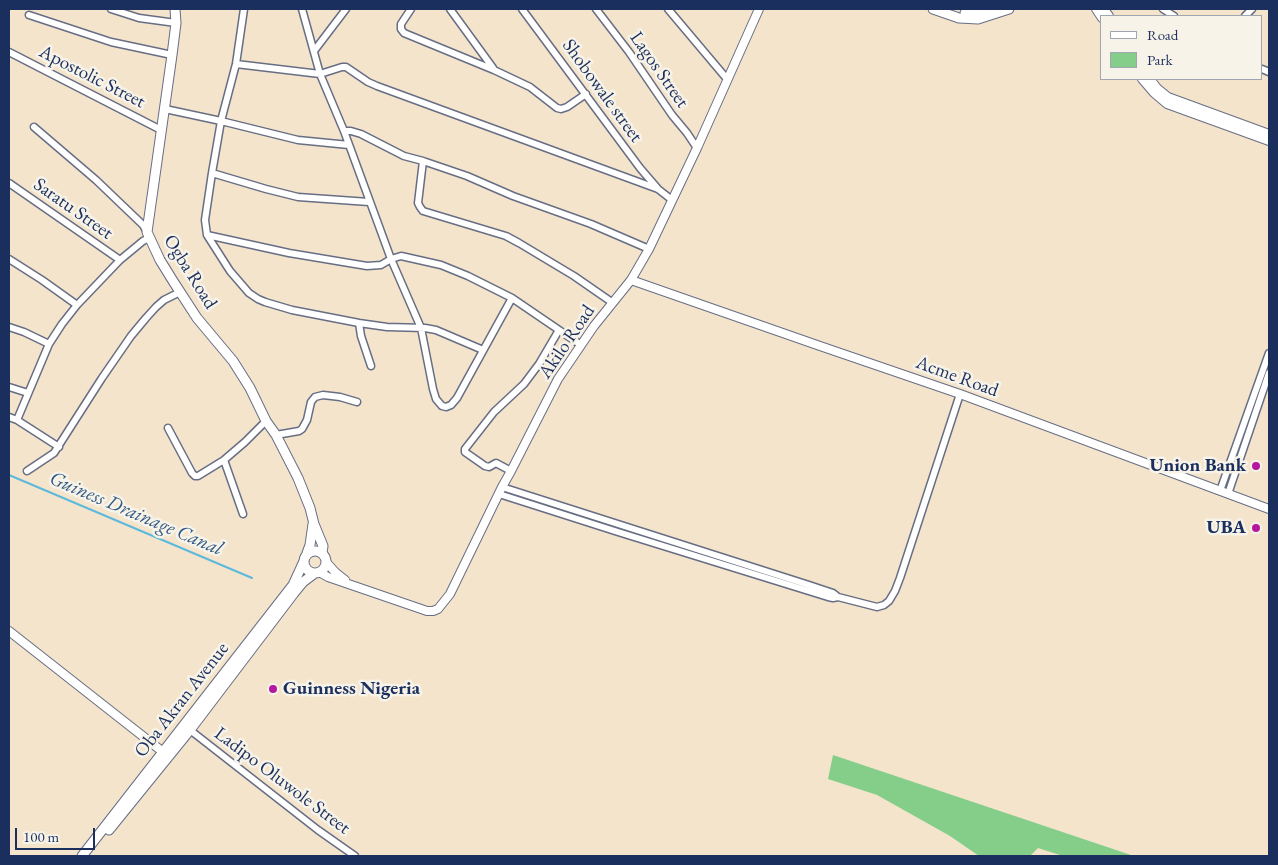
<!DOCTYPE html>
<style>
body{margin:0}
#map{position:relative;width:1278px;height:865px;overflow:hidden;background:#f4e4cc;font-family:"EB Garamond",serif}
canvas{display:block}
.frame{position:absolute;inset:0;border:10px solid #1b2f5e;pointer-events:none}
.legend{position:absolute;left:1100px;top:15px;width:162px;height:65px;box-sizing:border-box;background:#f7f3e8;border:1px solid #9fa5b1;margin:0;padding:6px 9px;list-style:none;font-size:15px;color:#1b2f5e}
.legend li{display:flex;align-items:center;gap:10px;height:25px}
.legend b{width:25px;border:1px solid #9fa5b1}
.scale{position:absolute;left:15px;top:828px;width:80px;height:22px;box-sizing:border-box;border:2px solid #1b2f5e;border-top:0;padding-left:6px;font-size:15px;line-height:18px;white-space:nowrap;color:#1b2f5e;-webkit-text-stroke:4px #f7f3e8;paint-order:stroke}
</style>
<div id="map">
<canvas width="1278" height="865"></canvas>
<div class="frame"></div>
<ul class="legend">
<li><b style="height:6px;background:#fff"></b>Road</li>
<li><b style="height:14px;background:#85ce8a"></b>Park</li>
</ul>
<div class="scale">100 m</div>
</div>
<script>
const c = document.querySelector('canvas').getContext('2d');
c.lineJoin = 'round';
function paint(path, color) { c.fillStyle = color; c.fill(path, 'evenodd'); }
const shape = rows => new Path2D(rows.map(r => 'M' + r).join(''));
function stroke(path, color, width, dash) { c.strokeStyle = color; c.lineWidth = width; c.lineCap = dash ? 'butt' : 'round'; c.setLineDash(dash || []); c.stroke(path); }
function write(font, color, halo, rows, align = 'center') {
  c.font = font + ' "EB Garamond",serif'; c.lineWidth = 5; c.setLineDash([]); c.textBaseline = 'middle'; c.strokeStyle = halo; c.fillStyle = color; for (const [text, x, y, turn = 0] of rows) {
    c.save(); c.translate(x, y); c.rotate((+turn || 0) * Math.PI / 180); c.textAlign = isNaN(turn) ? turn : align; if (halo) c.strokeText(text, 0, 0); c.fillText(text, 0, 0); c.restore();
  }
}
paint(shape([
 [833,755,1134,856,1063,856,1038,848,1030,856,979,856,950,836,877,795,828,779]
]), '#85ce8a');
stroke(shape([
 [9,475,252,578]
]), '#5db9db', 2);
const minor = shape([
 [111,9,139,18,176,23],
 [244,9,236,64,221,121,212,173,205,220,207,235,230,271,249,293,258,299,265,302,292,310,359,323,387,327,425,328,436,330,483,350],
 [302,9,320,74,344,131,391,259,421,328,433,389,436,399,442,406,446,407,451,405,457,398,512,298],
 [411,9,401,24,401,29,404,33,494,70,530,87,557,108,561,109,567,107,586,94],
 [450,9,493,68],
 [522,9,640,168,658,189],
 [596,9,629,52,672,115,687,133,697,148],
 [668,9,727,79],
 [1163,9,1174,16],
 [29,15,111,42,172,55],
 [1245,16,1252,9],
 [314,51,346,9],
 [9,52,161,130],
 [236,64,320,74,342,67,346,67,368,82,377,86,658,189,672,200],
 [1262,69,1269,72],
 [165,109,221,121,298,140,349,145],
 [34,127,96,180,143,225,147,232],
 [344,131,351,131,361,134,404,156,423,161,467,176,513,196,591,224,649,249],
 [423,161,418,203,420,207,423,211,506,236,519,243,574,276,613,303],
 [212,173,266,189,298,197,369,202],
 [9,183,120,260],
 [207,235,289,253,367,266,381,265,391,259,401,256,441,265,468,276,512,298,581,345],
 [9,259,42,280,77,305],
 [359,323,361,336,371,366],
 [9,327,24,332,49,344],
 [9,387,28,393],
 [9,417,17,420,59,447],
 [17,420,49,344,62,324,77,305,120,260,143,241,149,238],
 [168,428,192,473,195,476,198,476,224,460,245,442,266,421],
 [276,435,299,431,302,429,307,420,311,402,315,397,323,395,340,397,357,402],
 [224,460,243,514],
 [27,471,54,453,102,378,131,336,146,318,156,307,164,300,180,292],
 [511,471,496,463,489,467,485,466,465,452,465,449,494,412,524,384,539,364,559,330],
 [502,487,809,585,833,593,838,597],
 [1220,491,1269,353],
 [499,494,618,532,828,597,833,598,838,597,877,607,884,605,889,601,895,591,900,578,960,394],
 [1228,494,1269,373],
 [190,730,318,830,355,856]
]);
const tertiary = shape([
 [1096,9,1102,18],
 [1104,9,1109,16],
 [1142,79,1154,93,1167,104,1269,141],
 [1150,79,1157,88,1168,97,1269,134],
 [631,280,820,346,960,394,1269,509],
 [327,563,336,573,345,580],
 [319,572,328,577,427,611,433,611,438,609,450,594,502,487,511,471,558,379,594,326,631,280,649,249,697,148,759,9],
 [9,631,163,752]
]);
const secondary = shape([
 [175,9,176,23,172,55,147,232,160,260,173,281,197,318,233,361,250,388,266,421,276,435,298,478,310,508,314,524,323,546,322,553],
 [933,9,959,18,978,19,1009,9],
 [965,13,975,13,989,9],
 '304 562a11 11 0 1 1 22 0a11 11 0 1 1-22 0Z',
 [307,553,310,545,313,524],
 [109,830,190,730,294,593,303,582,315,573],
 [82,856,293,585,304,561]
]);
stroke(minor, '#676e84', 9);
stroke(tertiary, '#676e84', 10);
stroke(secondary, '#676e84', 11);
stroke(minor, '#fff', 6);
stroke(tertiary, '#fff', 8);
stroke(secondary, '#fff', 9);
for (const [x, y, r, color] of [
 [1256,466,5,"#b5179e"],
 [1256,528,5,"#b5179e"],
 [273,689,5,"#b5179e"]
]) { const dot = new Path2D(); dot.arc(x, y, r, 0, 2 * Math.PI); c.fillStyle = color; c.fill(dot); stroke(dot, '#f7f3e8', 2); }
write('19px', '#1b2f5e', '#f7f3e8', [
 ["Lagos Street",659,70,55],
 ["Apostolic Street",92,77,27],
 ["Shobowale street",602,91,54],
 ["Saratu Street",73,209,35],
 ["Ogba Road",190,272,58],
 ["Akilo Road",567,342,-56],
 ["Acme Road",957,377,20],
 ["Oba Akran Avenue",182,700,-52],
 ["Ladipo Oluwole Street",282,781,37]
]);
write('bold 19px', '#1b2f5e', '#f7f3e8', [
 ["Union Bank",1246,466],
 ["UBA",1246,528],
 ["Guinness Nigeria",283,689,"left"]
], 'right');
write('italic 20px', '#2f5884', '#f7f3e8', [
 ["Guiness Drainage Canal",136,514,23]
]);
</script>
